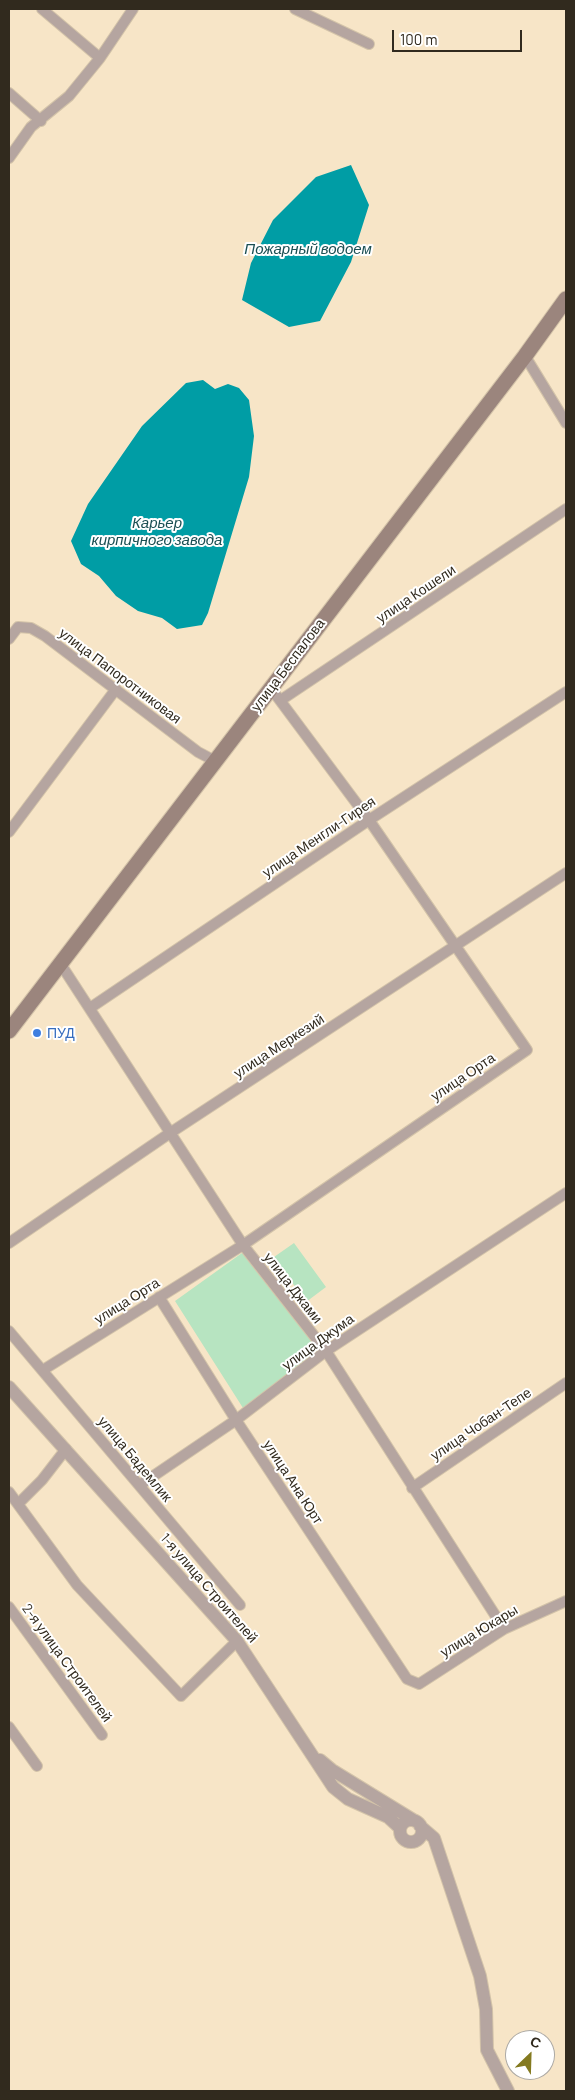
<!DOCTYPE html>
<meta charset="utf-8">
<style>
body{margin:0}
#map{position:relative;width:575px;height:2100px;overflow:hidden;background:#f7e5c7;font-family:Barlow,sans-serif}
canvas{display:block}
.frame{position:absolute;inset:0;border:10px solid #312a1e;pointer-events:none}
.north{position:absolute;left:505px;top:2030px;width:50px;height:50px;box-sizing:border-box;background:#fff;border:1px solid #adaaa5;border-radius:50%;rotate:24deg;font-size:14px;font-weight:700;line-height:20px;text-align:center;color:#312a1e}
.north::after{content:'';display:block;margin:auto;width:18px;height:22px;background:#847a20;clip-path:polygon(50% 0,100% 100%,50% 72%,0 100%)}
.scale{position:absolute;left:392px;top:30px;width:130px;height:22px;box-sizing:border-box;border:2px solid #312a1e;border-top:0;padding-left:6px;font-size:15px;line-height:18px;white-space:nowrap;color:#312a1e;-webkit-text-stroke:4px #fff;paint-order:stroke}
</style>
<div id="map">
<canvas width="575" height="2100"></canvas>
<div class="frame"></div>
<div class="north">С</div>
<div class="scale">100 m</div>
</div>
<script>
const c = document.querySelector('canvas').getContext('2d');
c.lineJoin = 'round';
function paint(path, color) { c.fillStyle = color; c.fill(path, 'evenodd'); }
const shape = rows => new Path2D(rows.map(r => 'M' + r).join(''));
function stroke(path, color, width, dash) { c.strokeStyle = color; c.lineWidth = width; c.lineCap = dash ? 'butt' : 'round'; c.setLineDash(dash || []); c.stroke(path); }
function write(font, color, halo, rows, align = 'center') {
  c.font = font + ' Barlow,sans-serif'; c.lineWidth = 4; c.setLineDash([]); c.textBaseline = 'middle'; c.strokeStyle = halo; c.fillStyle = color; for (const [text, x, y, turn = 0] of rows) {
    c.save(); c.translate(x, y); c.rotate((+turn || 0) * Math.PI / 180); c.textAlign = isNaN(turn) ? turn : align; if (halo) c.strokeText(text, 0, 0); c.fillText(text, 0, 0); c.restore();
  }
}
paint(shape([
 [294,1243,326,1287,306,1302,274,1257],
 [242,1253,312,1342,311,1359,243,1408,175,1301]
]), '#b7e4c1');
paint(shape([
 [351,165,369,205,351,262,320,321,289,327,242,300,251,263,273,220,316,177],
 [203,380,215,389,228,384,239,388,249,400,254,436,249,477,208,613,202,625,177,629,162,618,138,611,116,596,99,576,81,564,71,541,88,504,142,426,186,383]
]), '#009da5');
const minor = shape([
 [42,9,100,58],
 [295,9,369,44],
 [9,93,41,121],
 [9,158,31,127,69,96,100,58,133,9],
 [525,356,566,423],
 [9,639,18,627,31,628,45,636,198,752,215,761],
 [281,700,566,509],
 [9,832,116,689],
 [60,963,243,1245,326,1351,504,1629],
 [90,1008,369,820,566,692],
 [9,1243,170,1133,566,873],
 [159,1297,236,1420,407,1679,419,1684,504,1629,566,1601],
 [9,1331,240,1605],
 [43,1370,243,1245,527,1050,369,820,270,687],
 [140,1485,236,1420,326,1351,566,1193],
 [412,1488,566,1383],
 [9,1492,77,1585,181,1696,237,1641],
 [18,1504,42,1480,66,1449],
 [9,1607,102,1735],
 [9,1727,37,1766]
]);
const tertiary = shape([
 [9,1387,237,1641,333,1787,348,1799,388,1817,400,1828],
 [320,1760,332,1770,415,1821],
 '400 1831a11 11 0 1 1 22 0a11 11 0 1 1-22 0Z',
 [420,1826,434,1838,480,1976,486,2009,487,2050,508,2091]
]);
const secondary = shape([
 [9,1031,525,356,566,299]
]);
stroke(minor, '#d3c3a9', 12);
stroke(tertiary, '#d3c3a9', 14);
stroke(secondary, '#d3c3a9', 17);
stroke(minor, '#b5a5a0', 10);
stroke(tertiary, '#b5a5a0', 12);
stroke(secondary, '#9b857d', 15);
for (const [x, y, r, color] of [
 [37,1033,5,"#3f7fe0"]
]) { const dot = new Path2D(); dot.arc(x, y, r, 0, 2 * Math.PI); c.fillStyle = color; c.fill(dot); stroke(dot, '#fff', 2); }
write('14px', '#312a1e', '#fff', [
 ["улица Кошели",416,594,-34],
 ["улица Беспалова",288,665,-53],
 ["улица Папоротниковая",120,676,37],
 ["улица Менгли-Гирея",319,837,-34],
 ["улица Меркезий",279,1046,-33],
 ["улица Орта",463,1077,-34],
 ["улица Джами",293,1288,52],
 ["улица Орта",127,1301,-32],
 ["улица Джума",318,1342,-36],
 ["улица Чобан-Тепе",481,1424,-34],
 ["улица Бадемлик",135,1459,50],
 ["улица Ана Юрт",293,1482,57],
 ["1-я улица Строителей",209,1588,49],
 ["улица Юкары",479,1631,-31],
 ["2-я улица Строителей",67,1663,54]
]);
write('14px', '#366cbe', '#fff', [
 ["ПУД",47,1033]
], 'left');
write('italic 15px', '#1b4f53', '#fff', [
 ["Пожарный водоем",308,249],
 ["Карьер",157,523],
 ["кирпичного завода",157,540]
]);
</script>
